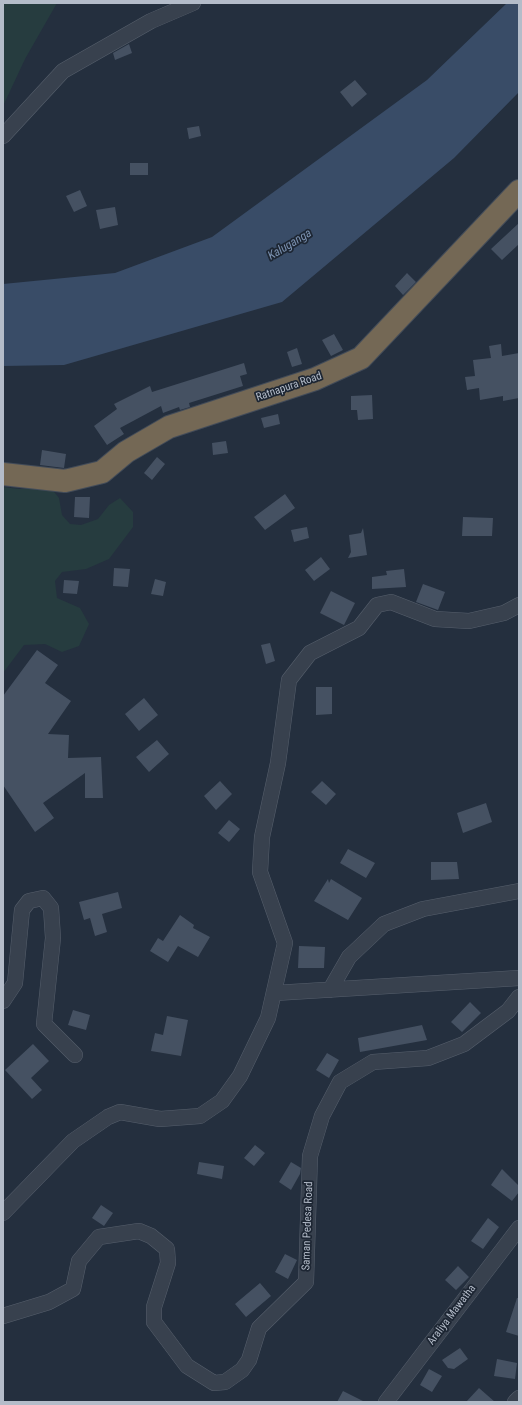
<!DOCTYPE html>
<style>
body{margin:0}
#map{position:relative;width:522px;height:1405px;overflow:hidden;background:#242f3e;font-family:"Roboto Condensed",sans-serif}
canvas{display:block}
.frame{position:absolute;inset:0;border:4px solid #b4bcc9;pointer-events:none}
</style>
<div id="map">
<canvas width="522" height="1405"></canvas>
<div class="frame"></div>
</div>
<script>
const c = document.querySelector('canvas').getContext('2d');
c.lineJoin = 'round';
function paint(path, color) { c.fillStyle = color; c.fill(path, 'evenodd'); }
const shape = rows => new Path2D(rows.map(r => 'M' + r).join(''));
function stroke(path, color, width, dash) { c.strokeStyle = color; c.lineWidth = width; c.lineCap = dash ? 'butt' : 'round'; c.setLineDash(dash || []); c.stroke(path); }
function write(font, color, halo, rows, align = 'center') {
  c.font = font + ' "Roboto Condensed",sans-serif'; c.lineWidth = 3.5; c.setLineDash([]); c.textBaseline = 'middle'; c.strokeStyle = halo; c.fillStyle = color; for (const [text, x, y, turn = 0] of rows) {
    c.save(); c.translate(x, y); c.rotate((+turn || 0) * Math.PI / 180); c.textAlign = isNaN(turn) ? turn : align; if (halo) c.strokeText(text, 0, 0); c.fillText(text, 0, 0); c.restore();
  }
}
paint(shape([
 [3,3,57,3,25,59,3,106],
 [3,487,19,489,51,488,59,498,62,515,70,524,81,525,98,519,109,505,120,498,133,512,133,527,109,559,86,569,62,572,55,581,57,598,80,608,89,624,79,646,62,652,45,644,24,645,3,673]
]), '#263c3f');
paint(shape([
 [507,3,519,3,519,92,454,158,282,302,64,365,3,366,3,284,115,273,212,237,427,80]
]), '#394c67');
paint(shape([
 [129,44,132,53,115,60,113,53],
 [355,80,367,94,352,107,340,92],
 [199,126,201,136,189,139,187,128],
 [130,163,148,163,148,175,130,175],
 [80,190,87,206,74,212,66,196],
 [115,207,118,225,100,229,96,210],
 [519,223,519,244,502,260,491,249],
 [407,273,416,282,403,295,395,286],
 [334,334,343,350,331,356,322,340],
 [501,344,502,356,519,353,519,398,503,401,503,396,480,400,479,388,467,390,465,377,475,376,473,360,491,358,489,346],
 [297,348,302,364,292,367,287,352],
 [244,363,247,374,240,376,243,386,189,403,190,407,180,410,179,407,163,413,161,406,120,428,124,434,107,445,94,426,117,409,114,404,150,386,152,392],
 [372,395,373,419,358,420,357,410,351,410,351,396],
 [278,414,280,424,264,428,261,418],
 [226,441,228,453,213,455,212,443],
 [42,450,66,454,64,468,40,465],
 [157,457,165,464,152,480,144,473],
 [285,494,295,508,265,530,254,517],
 [75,497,90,497,89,518,74,517],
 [463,517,493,518,492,536,462,536],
 [307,527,309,538,294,542,291,530],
 [363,528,367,555,348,558,351,552,349,535,361,533],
 [321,557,330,569,314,581,305,570],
 [114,568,130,569,128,587,113,586],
 [404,569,406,587,372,589,372,577,387,575,386,571],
 [155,579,166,582,163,596,151,594],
 [64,580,79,581,77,594,63,593],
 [423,584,445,592,438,610,416,602],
 [331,591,355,603,344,625,320,613],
 [270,643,275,661,266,664,261,645],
 [37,650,58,665,45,683,71,701,48,734,69,735,68,758,101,757,103,798,85,798,85,773,43,803,54,818,35,832,3,785,3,696],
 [316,687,332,687,332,714,316,715],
 [144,698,158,715,139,731,125,714],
 [157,740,169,754,149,772,136,757],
 [220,781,232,794,216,810,204,796],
 [322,781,336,794,326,805,311,792],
 [486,803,492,822,463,833,457,813],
 [229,820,240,829,229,842,218,833],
 [348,849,375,863,366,878,340,863],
 [431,862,457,862,459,879,431,880],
 [328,879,329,883,331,879,362,898,348,920,314,901],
 [118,892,122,908,102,914,107,932,95,936,90,918,84,920,79,902],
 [180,915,194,925,193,928,210,937,198,957,178,946,168,962,150,951,158,938,163,941],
 [299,946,325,947,324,968,298,968],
 [470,1002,481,1013,462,1032,451,1022],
 [73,1010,90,1015,86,1030,68,1025],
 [167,1016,188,1020,181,1056,151,1051,155,1033,163,1035],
 [422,1025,427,1040,360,1052,358,1038],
 [33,1044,49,1061,31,1078,42,1090,32,1099,5,1070],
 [327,1053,339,1060,329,1078,316,1070],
 [255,1145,265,1153,254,1166,244,1158],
 [199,1162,224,1166,222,1179,197,1174],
 [291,1162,301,1168,300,1174,291,1190,279,1182],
 [502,1169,519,1186,519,1192,512,1201,491,1185],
 [101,1205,113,1213,104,1226,92,1218],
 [488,1218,499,1227,483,1249,471,1241],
 [285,1254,297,1260,288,1279,275,1272],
 [458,1266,469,1277,456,1290,445,1280],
 [260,1283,271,1296,246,1317,235,1304],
 [517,1298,519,1298,519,1336,506,1332],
 [460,1348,468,1359,454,1369,448,1368,442,1360],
 [497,1359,517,1363,515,1379,494,1376],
 [429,1369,442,1376,432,1392,420,1385],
 [479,1388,495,1402,466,1402],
 [343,1391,365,1402,337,1402]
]), '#455162');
const minor = shape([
 [3,136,63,71,151,21,193,3],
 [330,990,349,957,384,924,423,909,519,891],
 [275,993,519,978],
 [3,1001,15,983,22,910,29,901,43,898,51,908,53,938,44,1024,75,1055],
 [3,1213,73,1141,108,1117,120,1112,160,1119,200,1116,222,1101,240,1076,268,1018,285,943,260,872,262,837,278,763,289,680,310,653,359,628,377,605,391,602,435,619,469,621,504,613,519,605],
 [3,1316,49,1302,73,1289,79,1261,99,1237,139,1231,151,1236,167,1249,168,1263,154,1307,154,1322,187,1366,214,1383,225,1382,242,1370,249,1360,259,1328,306,1282,310,1156,322,1116,340,1082,373,1062,428,1058,464,1044,508,1011,519,997],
 [386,1402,519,1228],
 [515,1402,519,1398]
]);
const highway = shape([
 [3,474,65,481,102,472,126,452,169,427,315,379,361,358,519,191]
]);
stroke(minor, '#565f6c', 16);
stroke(highway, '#434c59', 24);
stroke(minor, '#38414e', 15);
stroke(highway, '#746855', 22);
write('11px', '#b4bcc9', '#1d2633', [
 ["Ratnapura Road",289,387,-19],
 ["Saman Pedesa Road",308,1226,-88],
 ["Araliya Mawatha",452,1315,-53]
]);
write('italic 12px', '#7c92b1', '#1d2633', [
 ["Kaluganga",290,245,-31]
]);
</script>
